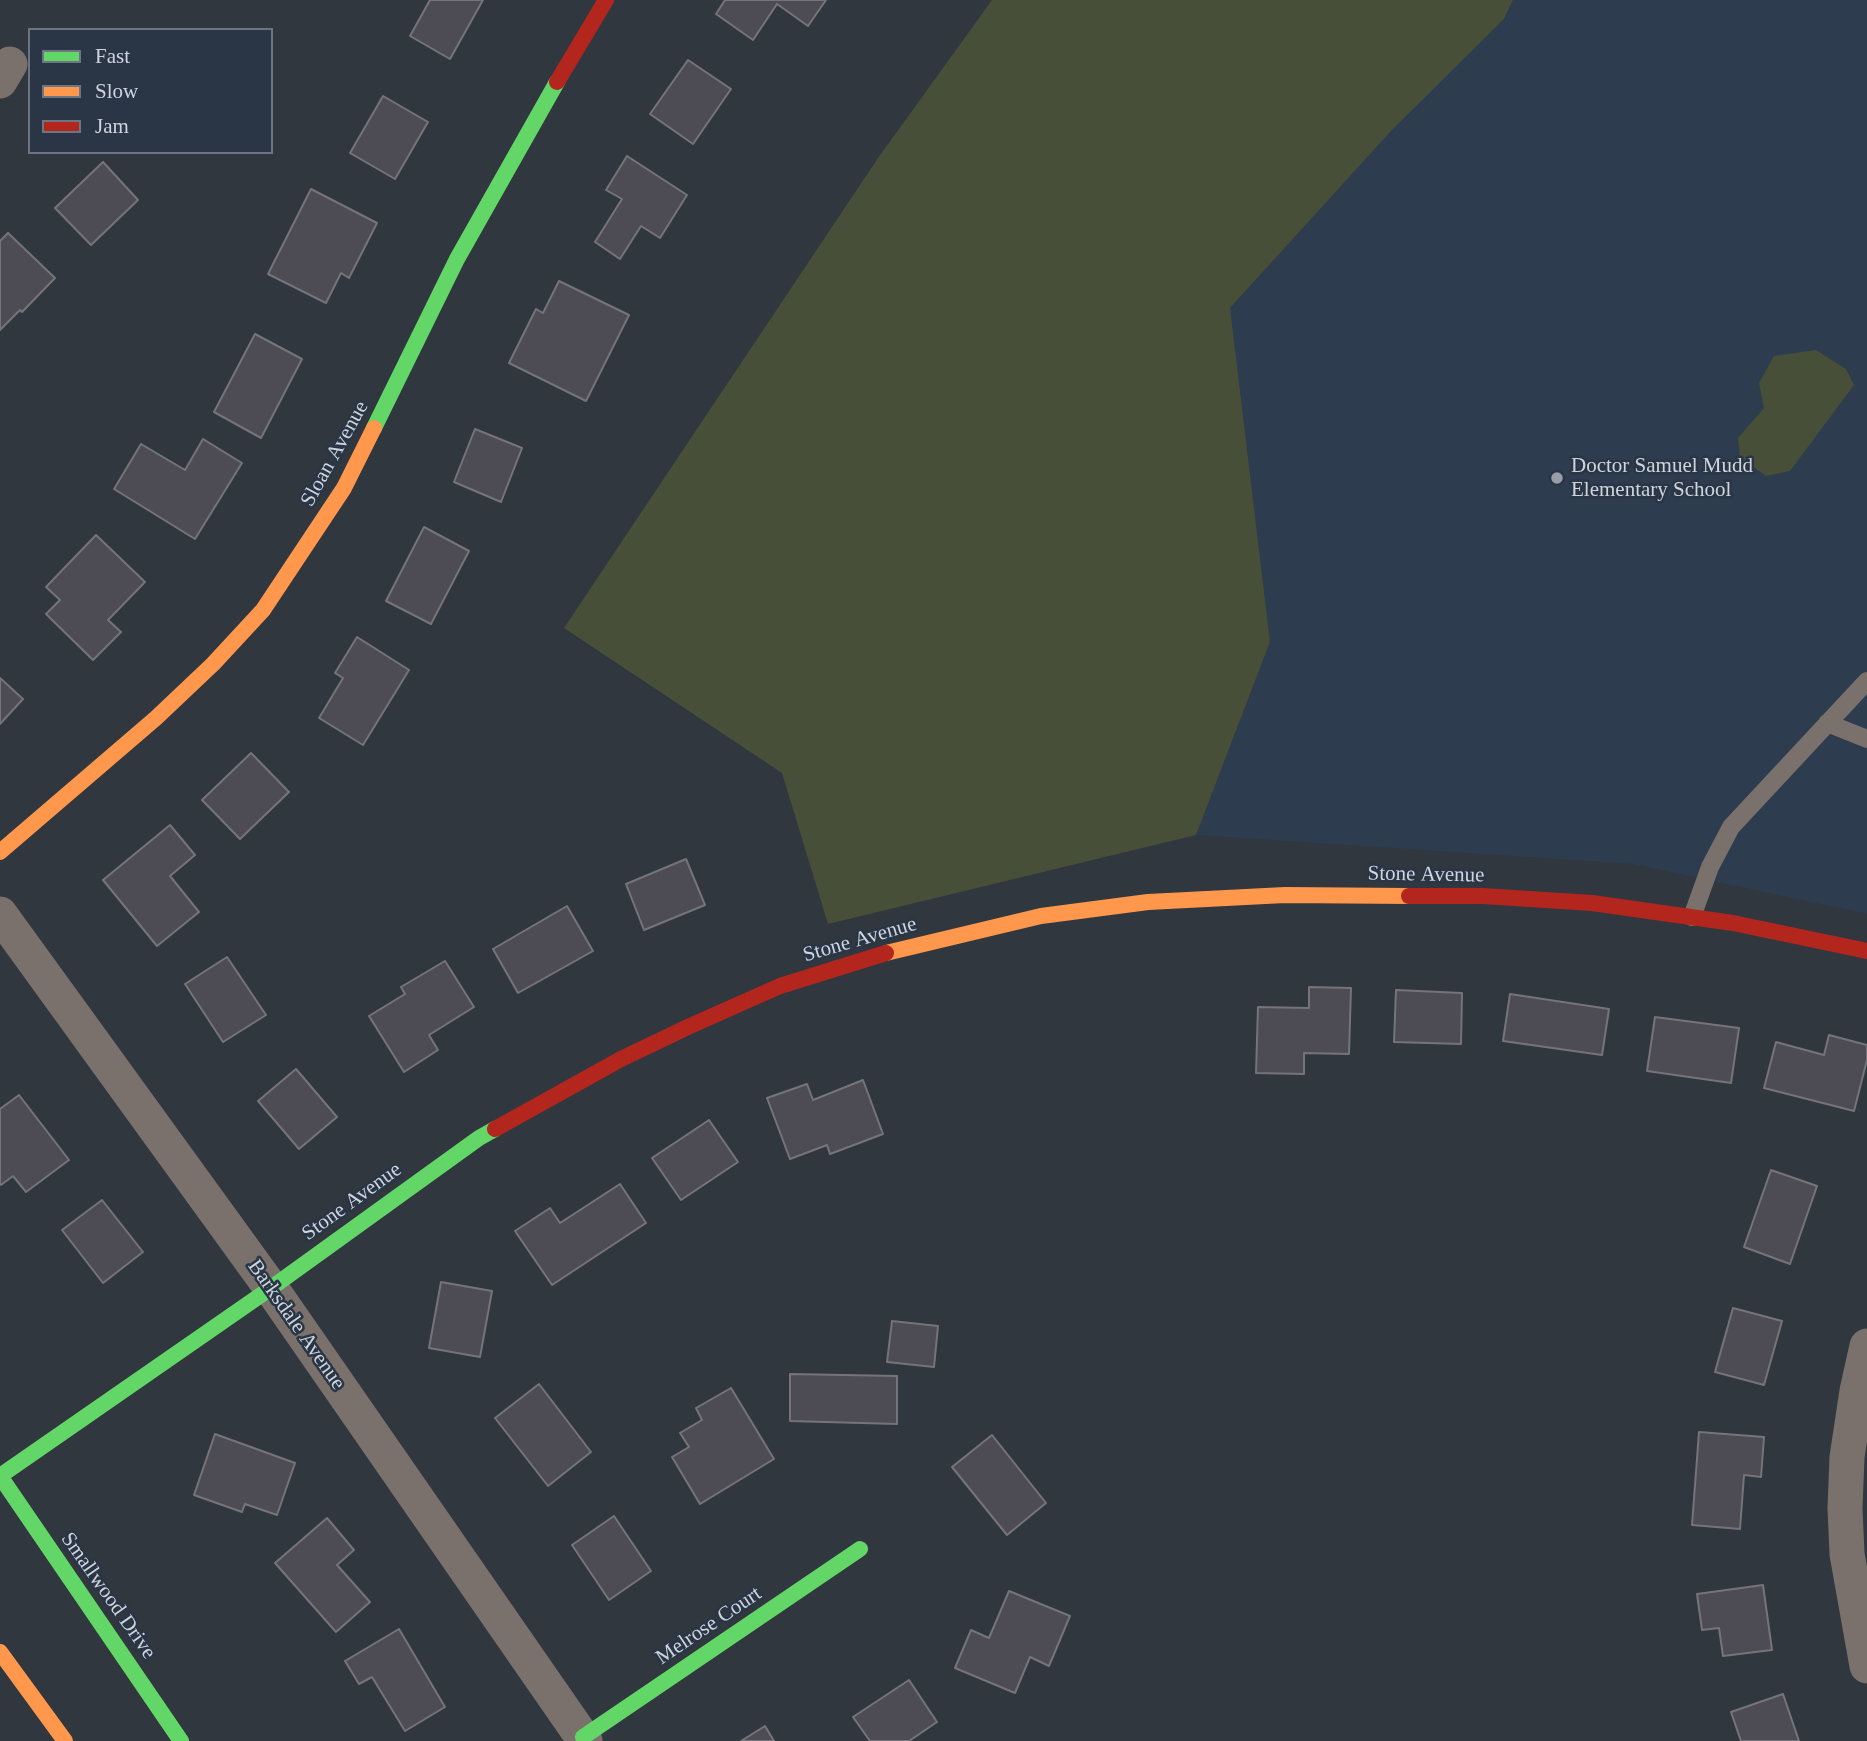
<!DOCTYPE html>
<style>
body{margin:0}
#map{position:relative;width:1867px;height:1741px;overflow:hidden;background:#30373f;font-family:Georgia,serif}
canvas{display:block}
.legend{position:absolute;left:28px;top:28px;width:245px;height:126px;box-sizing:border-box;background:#2a3645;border:2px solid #6c7683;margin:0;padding:9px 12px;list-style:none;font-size:21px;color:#ced5df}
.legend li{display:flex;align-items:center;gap:14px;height:35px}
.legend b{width:35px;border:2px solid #6c7683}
</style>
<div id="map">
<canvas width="1867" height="1741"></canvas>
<ul class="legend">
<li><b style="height:9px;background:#63d668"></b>Fast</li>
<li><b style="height:9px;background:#ff974d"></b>Slow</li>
<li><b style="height:9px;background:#b3261e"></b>Jam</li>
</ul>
</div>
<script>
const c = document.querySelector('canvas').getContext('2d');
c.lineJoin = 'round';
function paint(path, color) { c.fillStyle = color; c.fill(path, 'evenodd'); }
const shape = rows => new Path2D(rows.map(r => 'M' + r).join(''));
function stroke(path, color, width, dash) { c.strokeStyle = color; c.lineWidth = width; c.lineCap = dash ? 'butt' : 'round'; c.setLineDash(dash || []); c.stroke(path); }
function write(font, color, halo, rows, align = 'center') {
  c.font = font + ' Georgia,serif'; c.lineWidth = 5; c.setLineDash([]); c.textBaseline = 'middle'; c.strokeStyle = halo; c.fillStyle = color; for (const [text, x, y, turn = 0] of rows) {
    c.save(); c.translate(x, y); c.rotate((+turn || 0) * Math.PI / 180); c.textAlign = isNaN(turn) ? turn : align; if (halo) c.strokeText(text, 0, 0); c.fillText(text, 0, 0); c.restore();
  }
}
paint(shape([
 [1513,0,1867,0,1867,914,1633,864,1196,835,1270,642,1224,315,1391,131,1504,19]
]), '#2d3c4e');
paint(shape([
 [992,0,1513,0,1504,19,1391,131,1230,308,1270,642,1196,835,828,924,782,773,564,628,878,158],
 [1816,350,1846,369,1854,385,1790,471,1766,476,1740,457,1738,438,1764,408,1759,383,1774,356]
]), '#474f39');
const building = shape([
 [430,0,483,0,450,59,410,36,430,0],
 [725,0,826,0,808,26,777,4,753,40,716,14,725,0],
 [688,60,731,89,693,144,650,114,688,60],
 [383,96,428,122,395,179,350,153,383,96],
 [627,156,687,195,660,238,641,226,620,259,595,242,622,199,606,190,627,156],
 [103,162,138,200,91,245,55,208,103,162],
 [311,189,377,223,349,278,341,273,326,303,268,274,311,189],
 [8,233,55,278,22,312,20,310,0,330,0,241,8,233],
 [559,281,629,315,586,401,509,363,536,309,543,313,559,281],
 [255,334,302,359,261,438,214,412,255,334],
 [475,429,522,448,501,502,454,482,475,429],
 [203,439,242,463,195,539,114,489,141,444,185,470,203,439],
 [424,527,469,551,431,624,386,601,424,527],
 [96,535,145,582,108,620,121,632,93,660,46,614,60,600,46,587,96,535],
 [357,637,409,670,363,745,319,718,343,678,335,673,357,637],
 [0,678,23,699,0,724,0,678],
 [251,753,289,792,240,839,202,800,251,753],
 [170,825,195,855,170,876,199,912,157,946,103,880,170,825],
 [686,859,705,905,644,930,626,884,686,859],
 [567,906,593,951,518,993,493,949,567,906],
 [227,957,266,1015,223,1042,185,984,227,957],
 [445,961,474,1007,429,1035,438,1050,404,1072,369,1016,405,994,401,987,445,961],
 [1309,987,1351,988,1349,1054,1304,1053,1304,1074,1256,1073,1258,1007,1309,1008,1309,987],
 [1396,990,1462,993,1461,1044,1394,1042,1396,990],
 [1510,994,1609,1009,1602,1055,1503,1041,1510,994],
 [1655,1017,1739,1028,1731,1083,1647,1071,1655,1017],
 [1829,1035,1867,1045,1867,1060,1854,1111,1764,1088,1776,1042,1824,1055,1829,1035],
 [296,1069,337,1117,299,1149,258,1101,296,1069],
 [863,1080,883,1134,830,1154,827,1145,790,1159,767,1098,807,1084,813,1100,863,1080],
 [19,1095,69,1160,26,1192,13,1176,1,1185,0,1183,0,1109,19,1095],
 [709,1120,738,1162,681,1200,652,1158,709,1120],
 [1771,1170,1817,1186,1790,1264,1744,1247,1771,1170],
 [620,1184,646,1223,552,1285,515,1231,550,1208,560,1223,620,1184],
 [102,1200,143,1252,103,1283,62,1230,102,1200],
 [441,1282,492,1291,480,1357,429,1348,441,1282],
 [1733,1308,1782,1321,1764,1385,1715,1372,1733,1308],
 [892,1321,938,1326,934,1367,887,1362,892,1321],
 [790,1374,897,1376,897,1424,790,1421,790,1374],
 [539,1384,591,1452,548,1486,495,1418,539,1384],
 [731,1388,774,1459,700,1504,672,1457,689,1447,680,1433,702,1420,696,1408,731,1388],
 [1699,1432,1764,1437,1761,1477,1744,1475,1740,1529,1692,1525,1699,1432],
 [215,1434,295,1463,277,1515,245,1504,242,1512,194,1495,215,1434],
 [992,1435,1046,1503,1007,1535,952,1467,992,1435],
 [614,1516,651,1571,609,1600,572,1545,614,1516],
 [327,1518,354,1550,337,1565,370,1602,336,1632,275,1563,327,1518],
 [1763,1585,1772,1650,1723,1656,1719,1628,1702,1630,1697,1594,1763,1585],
 [1009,1591,1070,1616,1049,1666,1030,1657,1015,1693,955,1668,971,1630,989,1638,1009,1591],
 [399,1629,445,1707,405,1731,372,1677,359,1684,345,1661,399,1629],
 [909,1680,937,1722,909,1741,870,1741,853,1717,909,1680],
 [1783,1694,1799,1741,1741,1741,1731,1712,1783,1694],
 [765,1726,774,1741,741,1741,765,1726]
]);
paint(building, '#4d4b53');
stroke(building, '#74747a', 2);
stroke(shape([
 [1827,723,1867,739],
 [1692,917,1710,867,1731,827,1867,681]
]), '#7a716d', 18);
stroke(shape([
 [0,81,10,64],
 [0,914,271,1288,585,1741],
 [1867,1346,1857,1391,1847,1457,1845,1508,1847,1554,1867,1666]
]), '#7a716d', 35);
stroke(shape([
 [374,428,457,259,557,82],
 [0,1476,271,1288,479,1138,495,1129],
 [0,1476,181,1741],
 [583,1737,860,1549]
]), '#63d668', 16);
stroke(shape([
 [0,852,156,718,213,664,263,610,344,488,374,428],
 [886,953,1041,916,1148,902,1285,895,1409,896],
 [0,1652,65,1741]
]), '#ff974d', 16);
stroke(shape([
 [557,82,606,0],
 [1409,896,1483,896,1592,903,1733,923,1867,951],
 [495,1129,621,1059,690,1026,780,986,886,953]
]), '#b3261e', 16);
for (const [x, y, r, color] of [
 [1557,478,7,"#979ea7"]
]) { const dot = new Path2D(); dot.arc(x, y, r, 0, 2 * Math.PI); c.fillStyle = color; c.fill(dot); stroke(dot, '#2a3645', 2.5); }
write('21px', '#ced5df', '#2a3645', [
 ["Sloan Avenue",335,454,-61],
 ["Stone Avenue",1426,875,1],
 ["Stone Avenue",860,940,-16],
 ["Stone Avenue",352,1202,-36],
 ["Barksdale Avenue",296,1325,55],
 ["Smallwood Drive",108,1596,55],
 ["Melrose Court",709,1626,-34]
]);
write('21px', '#ced5df', '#2a3645', [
 ["Doctor Samuel Mudd",1571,466],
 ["Elementary School",1571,490]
], 'left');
</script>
